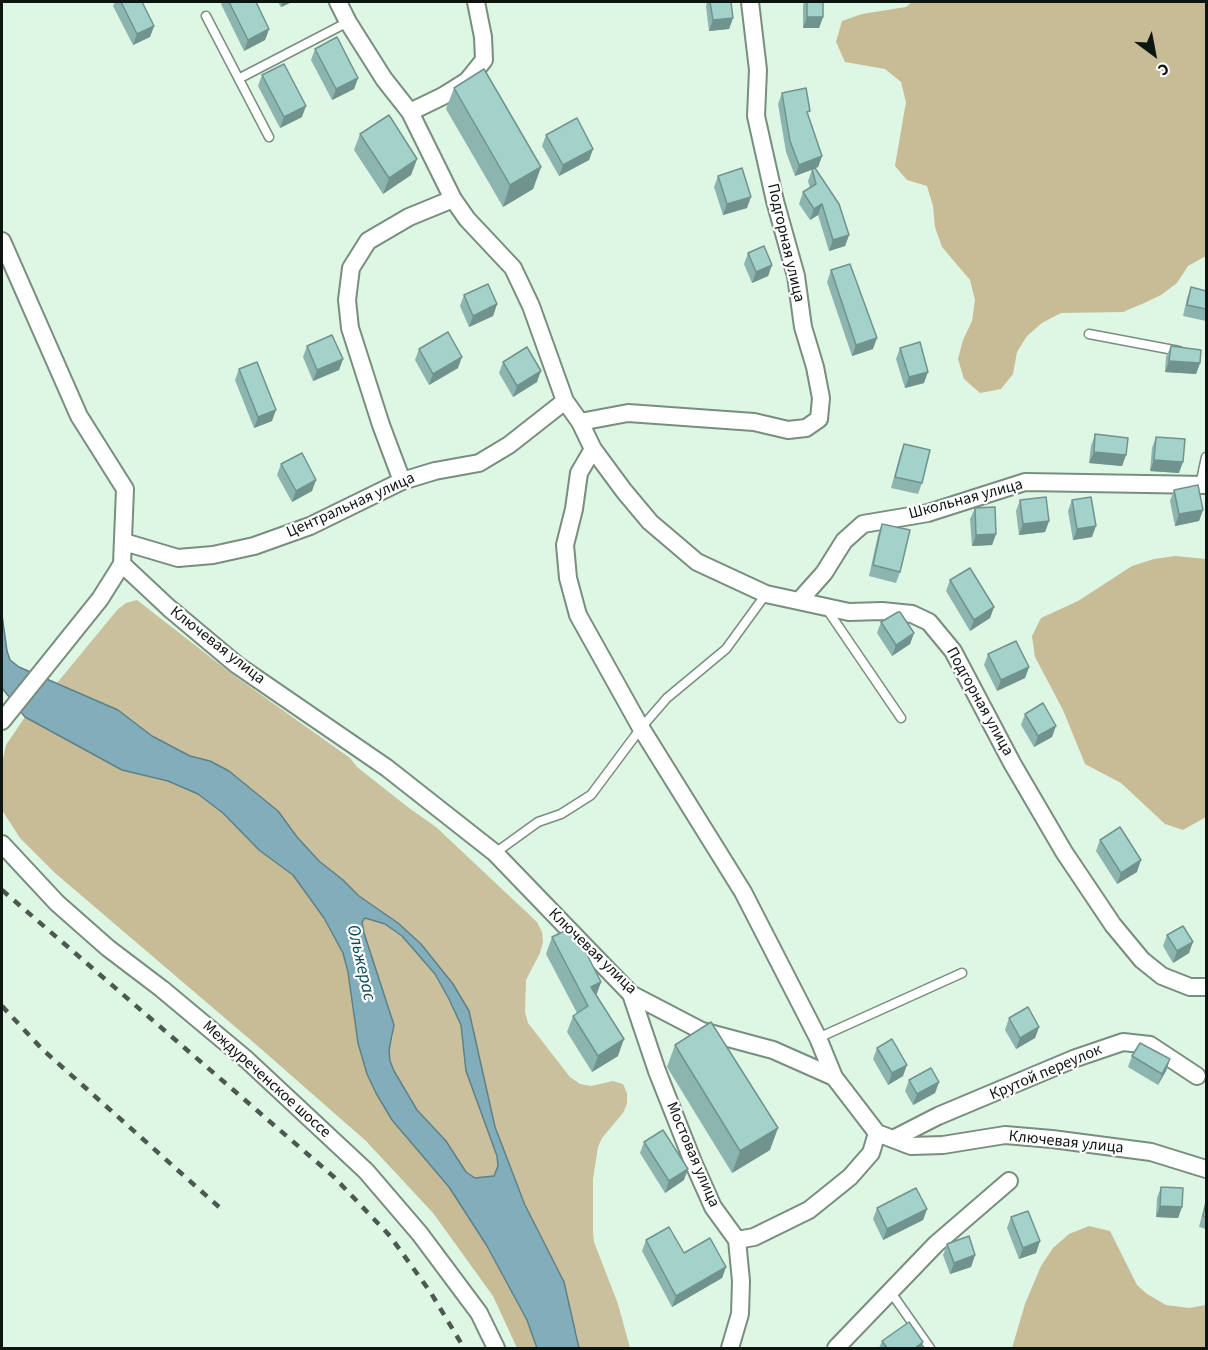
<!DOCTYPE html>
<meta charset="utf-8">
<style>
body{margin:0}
#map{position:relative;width:1208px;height:1350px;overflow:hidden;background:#def6e4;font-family:"Source Sans 3",sans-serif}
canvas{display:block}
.frame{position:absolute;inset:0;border:3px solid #0d1510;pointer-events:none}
.north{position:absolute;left:1124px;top:24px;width:60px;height:60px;-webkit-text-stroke:4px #fff;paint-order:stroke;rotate:148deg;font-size:16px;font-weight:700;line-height:24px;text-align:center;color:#0d1510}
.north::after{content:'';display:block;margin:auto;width:21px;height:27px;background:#0d1510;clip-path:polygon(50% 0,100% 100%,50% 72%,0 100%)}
</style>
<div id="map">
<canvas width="1208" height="1350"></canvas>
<div class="frame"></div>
<div class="north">С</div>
</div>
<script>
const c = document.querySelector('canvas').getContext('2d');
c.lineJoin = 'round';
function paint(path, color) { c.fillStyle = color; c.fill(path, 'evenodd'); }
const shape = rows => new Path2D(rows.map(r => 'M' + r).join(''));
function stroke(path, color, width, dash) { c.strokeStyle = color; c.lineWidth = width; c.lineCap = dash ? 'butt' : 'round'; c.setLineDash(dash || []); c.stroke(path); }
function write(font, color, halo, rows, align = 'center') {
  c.font = font + ' "Source Sans 3",sans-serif'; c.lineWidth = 4.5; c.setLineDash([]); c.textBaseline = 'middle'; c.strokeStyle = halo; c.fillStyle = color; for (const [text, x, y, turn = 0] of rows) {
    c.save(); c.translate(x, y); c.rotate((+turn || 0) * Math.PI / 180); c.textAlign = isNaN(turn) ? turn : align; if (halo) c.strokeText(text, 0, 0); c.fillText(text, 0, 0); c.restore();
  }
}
paint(shape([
 [137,600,232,674,350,758,357,767,409,808,436,827,537,922,542,932,543,942,540,953,526,980,525,1012,528,1023,570,1077,580,1084,591,1086,613,1081,623,1084,627,1093,627,1104,623,1113,602,1138,598,1147,593,1179,593,1232,594,1242,618,1304,630,1348,579,1348,577,1334,495,1127,484,1085,479,1052,421,944,398,923,359,896,343,880,319,861,297,837,278,811,210,761,190,756,152,736,118,710,57,683,118,609,126,603],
 [365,917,385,924,402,936,435,974,449,999,461,1025,466,1071,497,1156,498,1166,494,1176,475,1178,466,1172,446,1141,417,1110,394,1071,390,1061,389,1050,393,1036,364,933,362,922]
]), '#cbc09e');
paint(shape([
 [912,2,1206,2,1206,256,1188,266,1177,283,1161,295,1142,304,1123,312,1061,313,1042,323,1027,336,1017,352,1013,374,1001,389,980,393,964,379,958,359,963,340,972,321,975,300,970,280,942,247,935,227,933,206,927,186,907,180,895,166,906,102,901,82,885,69,845,62,836,42,842,21,862,14,906,7],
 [1175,556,1206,559,1206,817,1183,830,1165,824,1121,783,1085,764,1063,710,1035,657,1032,636,1041,618,1078,601,1132,566,1154,559],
 [25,717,122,770,168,781,198,794,223,813,259,850,293,875,324,918,343,953,376,1093,392,1120,449,1187,487,1246,527,1320,537,1348,517,1348,493,1296,433,1213,366,1141,260,1048,55,873,20,838,2,810,2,764,6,745],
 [1089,1226,1110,1231,1137,1285,1147,1294,1166,1305,1189,1308,1206,1305,1206,1348,1012,1348,1025,1304,1041,1266,1053,1248,1069,1234]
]), '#c8bc97');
const water = shape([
 [2,615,7,651,10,660,19,667,118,710,152,736,190,756,210,761,229,771,278,811,297,837,319,861,343,880,359,896,398,923,421,944,453,984,469,1011,495,1127,525,1205,564,1282,579,1348,537,1348,527,1320,487,1246,449,1187,392,1120,376,1093,367,1074,358,1043,348,972,343,953,324,918,293,875,259,850,223,813,198,794,168,781,122,770,25,717,2,688,2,615],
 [365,918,385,924,402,936,435,974,449,999,461,1025,466,1071,497,1156,498,1166,494,1176,475,1178,466,1172,446,1141,417,1110,394,1071,390,1061,389,1050,394,1025,364,933,362,922,365,918]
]);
paint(water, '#81aeba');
stroke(water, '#5e8087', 1.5);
const service = shape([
 [206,16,269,137],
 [240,78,348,22],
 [1089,334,1179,351],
 [1200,485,1206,457],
 [826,608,901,718],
 [495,853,538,822,561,814,591,795,641,728,667,698,726,649,766,594],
 [818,1038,962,973],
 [890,1291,930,1348]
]);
const minor = shape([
 [410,112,443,96,467,81,484,60,483,37,476,2],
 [2,241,79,416,125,489,122,564,100,599,2,721],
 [565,401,580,422,593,449,624,491,650,522,697,562,766,594,849,612,882,611,912,614,929,622,953,651,1012,763,1064,852,1113,925,1142,960,1162,976,1190,987,1206,987],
 [580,422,628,413,754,422,788,430,806,428,819,419,821,398,815,367,803,327,796,276,775,201,756,116,758,70,750,2],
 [593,449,579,473,574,509,565,545,568,578,578,615,641,728,743,892,818,1038,834,1077],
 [402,481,381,425,350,328,347,300,351,268,368,241,409,217,453,199],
 [124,542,178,558,213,555,254,546,310,526,402,481,435,471,479,463,509,445,565,401,531,306,513,268,467,219,453,199,410,112,384,79,348,22,338,2],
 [122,564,169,608,237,665,387,768,495,853,631,994,702,1031,773,1050,834,1077,877,1133,911,1146,943,1145,1005,1135,1052,1139,1151,1152,1206,1169],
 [799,601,824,573,844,541,863,524,928,513,1025,482,1206,485],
 [2,844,57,903,108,948,162,989,247,1060,366,1171,420,1234,479,1313,496,1348],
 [631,994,657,1071,693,1162,713,1207,737,1240,741,1281,740,1314,730,1348],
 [893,1139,938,1116,1076,1058,1123,1042,1150,1045,1197,1076],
 [737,1240,754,1237,809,1210,850,1177,871,1153,877,1133],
 [836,1348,936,1244,1009,1181]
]);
stroke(service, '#788e7e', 11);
stroke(minor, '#788e7e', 20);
stroke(service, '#fff', 8);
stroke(minor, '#fff', 16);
stroke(shape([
 [2,890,334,1177,390,1236,431,1293,464,1348],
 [2,1006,42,1049,219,1207]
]), '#4c5950', 4.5, [8, 8]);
paint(shape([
 [115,2,142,2,154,26,150,37,133,45,113,6],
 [222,2,256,2,269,29,265,40,244,51,221,4],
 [278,2,292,2,281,7],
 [707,2,731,2,733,18,729,29,709,31,706,6],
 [804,2,823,2,823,17,819,28,803,28,803,5],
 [315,49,358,78,354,89,332,100,311,60],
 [262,75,302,117,280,128,258,86],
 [454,88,541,167,533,189,503,207,446,109],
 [782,93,808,116,822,156,818,167,815,168,849,235,845,246,829,251,818,215,810,220,799,204,803,192,810,188,808,181,812,170,795,176,786,152,778,104],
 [360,134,417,159,411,175,383,194,354,150],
 [546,135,593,149,589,160,559,176,542,146],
 [718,176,747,208,723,215,714,187],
 [748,253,772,265,768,276,752,283,744,264],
 [831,270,873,349,852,356,827,282],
 [1191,287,1206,291,1206,321,1183,316,1187,298],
 [464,295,497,304,493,316,469,327,460,306],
 [307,346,343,359,339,370,313,381,303,357],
 [1171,346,1200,363,1196,374,1165,372,1166,357],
 [900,348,924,383,905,388,896,359],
 [419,349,458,368,429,385,415,360],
 [503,362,537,382,513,397,499,373],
 [239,369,272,421,254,428,235,380],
 [1095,434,1126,455,1122,466,1089,463,1091,446],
 [1156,437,1179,473,1150,471,1152,448],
 [904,444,922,483,918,494,891,488,900,455],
 [281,464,312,491,292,502,277,475],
 [1174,490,1203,510,1199,521,1175,526,1170,501],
 [1020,500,1049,521,1045,532,1019,535,1016,511],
 [1072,500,1092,537,1073,540,1068,511],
 [975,508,996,534,992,545,972,546,970,519],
 [882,524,900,572,896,583,869,576,878,535],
 [950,580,994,607,990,618,970,631,946,591],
 [881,622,914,633,910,644,892,656,877,633],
 [988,654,1029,667,1025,678,997,691,984,665],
 [1025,714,1052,737,1034,747,1021,725],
 [1100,840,1137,872,1117,884,1096,851],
 [1167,935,1189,953,1173,963,1163,946],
 [552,937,601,982,596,996,618,1056,592,1072,567,1032,573,1016,577,1013,546,954],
 [1009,1018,1039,1027,1035,1038,1016,1049,1005,1030],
 [675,1045,770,1150,732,1173,667,1067],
 [877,1048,903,1076,888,1085,873,1059],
 [1132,1056,1170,1059,1166,1071,1158,1085,1128,1067],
 [909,1080,939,1082,935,1093,913,1105,905,1091],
 [644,1142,684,1180,665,1193,640,1153],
 [1161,1187,1182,1207,1178,1218,1156,1217,1157,1198],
 [1206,1199,1206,1229,1199,1227],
 [877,1208,927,1209,923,1220,883,1240,873,1219],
 [1011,1217,1040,1241,1036,1253,1019,1259,1007,1228],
 [646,1240,726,1267,722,1278,672,1307,642,1251],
 [947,1244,975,1255,971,1267,950,1274,943,1255],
 [882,1341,923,1342,921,1348,879,1348]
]), '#8bb5ae');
paint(shape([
 [283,2,292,2,281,7],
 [807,17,823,17,819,28,803,28],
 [733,18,729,29,709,31,713,20],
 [154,26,150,37,133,45,137,34],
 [269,29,265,40,244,51,248,40],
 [358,78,354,89,332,100,336,89],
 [306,106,302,117,280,128,284,117],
 [593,149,589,160,559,176,563,165],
 [822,156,818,167,795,176,799,165],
 [417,159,411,175,383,194,389,178],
 [541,167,533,189,503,207,510,185],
 [751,197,747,208,723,215,727,204],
 [822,204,818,215,810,220,814,209],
 [849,235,845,246,829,251,833,240],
 [772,265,768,276,752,283,756,272],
 [497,304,493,316,469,327,473,316],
 [877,338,873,349,852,356,856,345],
 [462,357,458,368,429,385,433,374],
 [343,359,339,370,313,381,317,370],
 [1169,361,1200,363,1196,374,1165,372],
 [541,371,537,382,513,397,517,386],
 [928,372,924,383,905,388,909,377],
 [276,410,272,421,254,428,258,417],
 [1094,452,1126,455,1122,466,1089,463],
 [1154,460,1183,462,1179,473,1150,471],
 [316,480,312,491,292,502,296,491],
 [1203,510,1199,521,1175,526,1179,514],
 [1049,521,1045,532,1019,535,1023,524],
 [1096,526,1092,537,1073,540,1077,529],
 [996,534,992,545,972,546,976,535],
 [994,607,990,618,970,631,974,620],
 [914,633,910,644,892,656,896,645],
 [1029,667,1025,678,997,691,1001,680],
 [1056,726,1052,737,1034,747,1038,736],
 [1141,860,1137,872,1117,884,1121,873],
 [1193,942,1189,953,1173,963,1177,951],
 [601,982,595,998,591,987],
 [1039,1027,1035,1038,1016,1049,1020,1038],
 [624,1039,618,1056,592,1072,598,1056],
 [1170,1059,1166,1071,1158,1085,1162,1074],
 [907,1065,903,1076,888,1085,892,1073],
 [939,1082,935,1093,913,1105,917,1094],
 [778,1128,770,1150,732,1173,740,1151],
 [688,1169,684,1180,665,1193,669,1181],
 [1160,1206,1182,1207,1178,1218,1156,1217],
 [927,1209,923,1220,883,1240,887,1229],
 [1040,1241,1036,1253,1019,1259,1023,1248],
 [975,1255,971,1267,950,1274,954,1263],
 [726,1267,722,1278,672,1307,676,1296],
 [923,1342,921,1348,915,1348]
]), '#71938d');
const building = shape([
 [121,2,142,2,154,26,137,34,121,2],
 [229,2,256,2,269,29,248,40,229,2],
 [710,2,731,2,733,18,713,20,710,2],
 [807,2,823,2,823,17,807,17,807,2],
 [337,37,358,78,336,89,315,49,337,37],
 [284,64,306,106,284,117,262,75,284,64],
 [484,69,541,167,510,185,454,88,484,69],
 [806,88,810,111,807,112,822,156,799,165,790,141,782,93,806,88],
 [389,115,417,159,389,178,360,134,389,115],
 [577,118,593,149,563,165,546,135,577,118],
 [742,168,751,197,727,204,718,176,742,168],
 [815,168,839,204,849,235,833,240,822,204,814,209,803,192,816,184,812,169,815,168],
 [764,246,772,265,756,272,748,253,764,246],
 [850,264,877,338,856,345,831,270,850,264],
 [488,284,497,304,473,316,464,295,488,284],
 [1191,287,1206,291,1206,309,1187,305,1191,287],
 [448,332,462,357,433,374,419,349,448,332],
 [332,335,343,359,317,370,307,346,332,335],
 [920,342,928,372,909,377,900,348,920,342],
 [1171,346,1201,350,1200,363,1169,361,1171,346],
 [527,347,541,371,517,386,503,362,527,347],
 [257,362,276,410,258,417,239,369,257,362],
 [1095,434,1128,438,1126,455,1094,452,1095,434],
 [1156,437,1185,439,1183,462,1154,460,1156,437],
 [904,444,930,450,922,483,895,477,904,444],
 [302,453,316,480,296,491,281,464,302,453],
 [1198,485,1203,510,1179,514,1174,490,1198,485],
 [1046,497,1049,521,1023,524,1020,500,1046,497],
 [1091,497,1096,526,1077,529,1072,500,1091,497],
 [995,507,996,534,976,535,975,508,995,507],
 [882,524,910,530,900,572,873,565,882,524],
 [970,568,994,607,974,620,950,580,970,568],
 [898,612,900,612,914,633,896,645,881,622,898,612],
 [1016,641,1029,667,1001,680,988,654,1016,641],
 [1043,703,1056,726,1038,736,1025,714,1043,703],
 [1120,827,1141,860,1121,873,1100,840,1120,827],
 [1183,926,1193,942,1177,951,1167,935,1183,926],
 [573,927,601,982,591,987,624,1039,598,1056,573,1016,588,1006,552,937,573,927],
 [1028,1007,1039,1027,1020,1038,1009,1018,1028,1007],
 [711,1022,778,1128,740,1151,675,1045,711,1022],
 [892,1039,907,1065,892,1073,877,1048,892,1039],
 [1140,1043,1170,1059,1162,1074,1132,1056,1140,1043],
 [931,1068,939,1082,917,1094,909,1080,931,1068],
 [663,1130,688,1169,669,1181,644,1142,663,1130],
 [1161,1187,1183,1188,1182,1207,1160,1206,1161,1187],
 [916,1188,927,1209,887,1229,877,1208,916,1188],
 [1206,1203,1206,1217,1203,1216,1206,1203],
 [1028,1211,1040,1241,1023,1248,1011,1217,1028,1211],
 [669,1227,684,1253,710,1238,726,1267,676,1296,646,1240,669,1227],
 [969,1236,975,1255,954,1263,947,1244,969,1236],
 [909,1322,923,1342,915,1348,887,1348,882,1341,909,1322]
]);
paint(building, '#a2d2ca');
stroke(building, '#71938d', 1.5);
write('16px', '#0d1510', '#fff', [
 ["Подгорная улица",785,243,77],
 ["Школьная улица",966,500,-15],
 ["Центральная улица",351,506,-24],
 ["Ключевая улица",217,646,38],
 ["Подгорная улица",979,702,61],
 ["Ключевая улица",592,952,44],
 ["Крутой переулок",1046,1073,-23],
 ["Междуреченское шоссе",266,1080,42],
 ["Ключевая улица",1066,1143,6],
 ["Мостовая улица",692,1155,67]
]);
write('italic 18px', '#014856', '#fff', [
 ["Ольжерас",360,963,77]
]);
</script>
